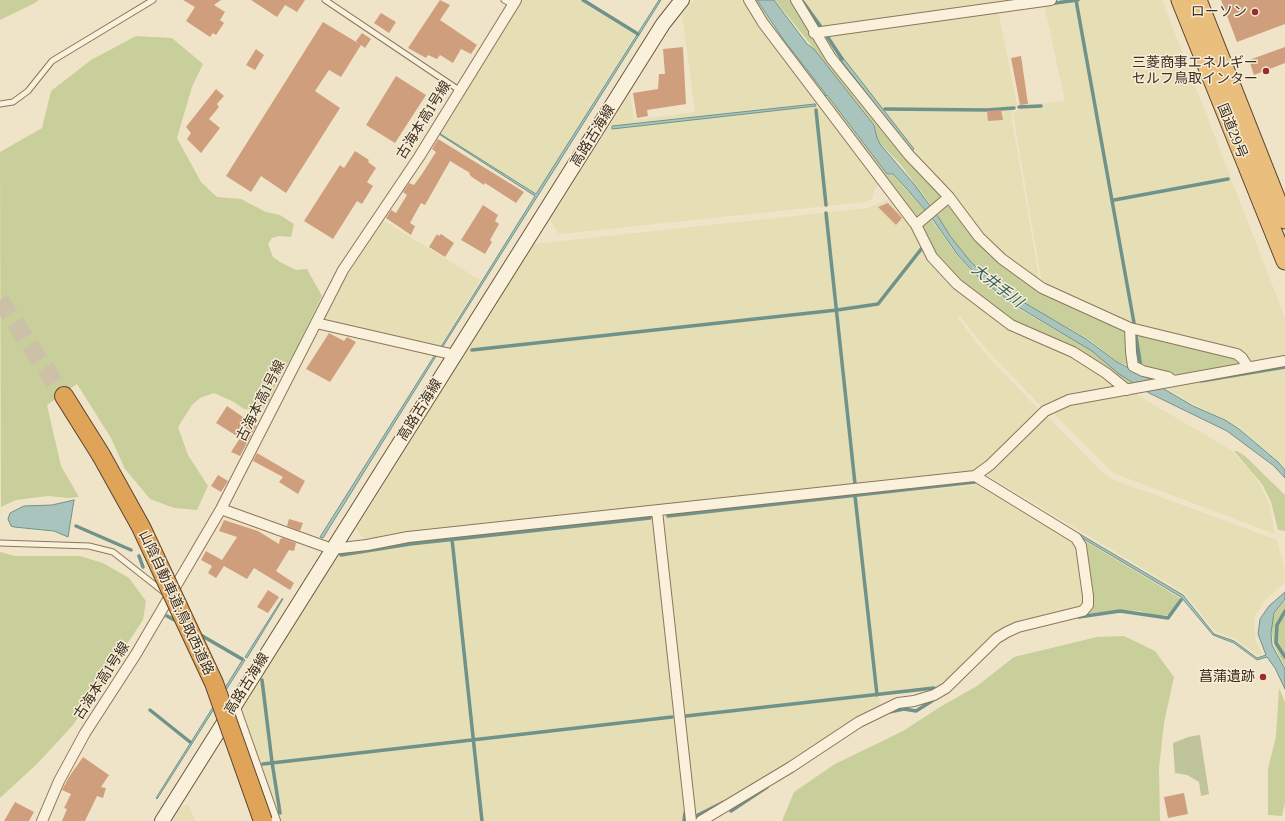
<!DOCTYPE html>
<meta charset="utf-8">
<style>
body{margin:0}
canvas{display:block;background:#f0e4c8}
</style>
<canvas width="1285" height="821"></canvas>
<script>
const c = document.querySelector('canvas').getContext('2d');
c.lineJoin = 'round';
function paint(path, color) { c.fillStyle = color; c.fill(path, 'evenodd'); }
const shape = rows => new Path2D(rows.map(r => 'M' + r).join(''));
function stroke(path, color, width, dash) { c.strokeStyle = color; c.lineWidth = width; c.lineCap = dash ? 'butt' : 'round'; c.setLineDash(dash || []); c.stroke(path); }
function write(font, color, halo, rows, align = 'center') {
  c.font = font + ' Lora,"Noto Sans JP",serif'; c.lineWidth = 3; c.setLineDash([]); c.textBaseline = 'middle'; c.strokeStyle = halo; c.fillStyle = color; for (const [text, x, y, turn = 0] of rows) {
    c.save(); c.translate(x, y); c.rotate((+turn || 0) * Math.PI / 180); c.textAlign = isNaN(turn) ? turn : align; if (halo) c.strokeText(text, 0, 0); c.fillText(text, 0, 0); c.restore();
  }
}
paint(shape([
 [521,0,579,0,635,35,591,105,557,85,591,106,536,193,440,133],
 [694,0,746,0,880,182,874,191,873,198,866,202,559,234,550,220,630,93,634,120,695,112,682,14],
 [798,0,1013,0,1000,2,1000,3,818,30],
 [1070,0,1162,0,1285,318,1285,356,1253,362,1241,353,1228,347,1132,325,1042,284,1013,113,1018,110,1019,106,1065,101,1044,4],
 [998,10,1017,105,1011,115,1040,283,999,252,982,235,912,153,820,34],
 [887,200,898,207,915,229,1070,355,1120,387,1043,408,986,349,960,316,958,318,983,351,1039,410,985,464,977,470,366,541,356,529,534,244,868,208],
 [383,220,480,280,438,350,322,319,332,299],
 [1285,365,1285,467,1238,426,1194,404,1163,387],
 [1134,393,1231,450,1252,473,1260,485,1269,503,1275,534,1113,473,1052,412,1073,404],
 [1046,415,1102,472,1112,479,1277,540,1285,571,1285,583,1265,600,1255,616,1254,628,1256,641,1262,654,1257,655,1234,638,1216,632,1184,593,985,474,992,470,1032,428],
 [978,485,1075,541,1085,596,1081,609,1018,624,937,690,879,696,881,707,812,750,696,817,694,815,662,519,667,514],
 [651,516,656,520,686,821,280,821,241,713,243,706,340,553,410,542],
 [185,805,189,805,195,821,172,821,180,808]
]), '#e6deb5');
paint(shape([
 [0,0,39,0,35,3,0,20],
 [751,0,756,0,777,32,825,93,824,94,827,96,887,175,893,175,928,214,917,220,901,196,885,181],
 [775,0,792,0,818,48,902,154,944,196,933,208,901,165,881,144,877,138,875,125],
 [136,36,172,38,203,64,192,87,177,138,201,182,217,197,241,199,266,212,280,215,294,224,291,237,279,236,272,238,268,244,273,257,280,262,296,270,307,269,322,296,294,353,276,383,270,400,260,411,244,409,232,401,214,393,200,398,192,405,178,427,188,455,208,486,197,510,174,508,150,499,125,469,111,438,77,384,47,405,61,466,79,497,68,498,48,496,16,500,1,507,1,536,0,152,42,128,51,91,91,60],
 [947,202,994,256,1127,331,1129,366,1118,362,1088,339,1011,295,997,286,970,261,950,236,935,211],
 [930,217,956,254,980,280,1014,306,1092,351,1134,384,1129,385,1012,322,961,283,935,255,920,225],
 [1136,334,1226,356,1234,359,1240,365,1179,375,1137,367,1133,336],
 [1234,451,1237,451,1245,456,1285,495,1285,531,1278,530,1271,502,1262,484],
 [1082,539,1180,598,1170,615,1159,616,1139,611,1119,610,1085,614],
 [0,552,15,556,80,556,103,563,129,578,146,601,143,620,73,725,38,763,0,798],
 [1285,600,1285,667,1274,645,1271,626,1275,613],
 [1124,636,1155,651,1174,677,1164,723,1159,768,1160,821,782,821,794,792,835,764,903,731,940,707,977,686,1014,657,1097,637],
 [1279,688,1285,702,1285,803,1282,816,1268,815,1268,769,1276,736]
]), '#c9cf9b');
paint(shape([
 [1200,735,1209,794,1201,796,1199,782,1187,775,1175,773,1173,743,1188,737]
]), '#bfc49a');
const water = shape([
 [659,0,661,0,440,351,439,350,535,196,439,134,439,133,536,194,659,0],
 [757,0,774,0,807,44,814,49,874,125,877,138,880,144,914,184,939,218,950,236,970,261,996,286,1086,339,1117,362,1150,379,1152,382,1193,406,1225,420,1239,429,1278,462,1285,470,1285,478,1274,466,1227,431,1149,393,1119,374,1092,351,1015,305,980,279,957,254,932,218,906,188,893,174,887,174,827,95,825,96,825,93,783,39,757,0],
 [840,54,914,149,911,151,840,59,840,54],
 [815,104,816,106,612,129,612,126,815,104],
 [436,353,438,353,323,538,320,537,436,353],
 [1017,497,1183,595,1214,634,1234,641,1257,658,1266,655,1258,634,1260,619,1269,606,1285,592,1285,599,1274,613,1271,633,1272,645,1285,669,1285,689,1275,668,1267,657,1257,660,1234,643,1213,635,1181,597,1017,499,1017,497],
 [74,500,68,537,54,531,14,527,11,526,8,519,10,513,24,506,52,505,74,500],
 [282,599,283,599,247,658,245,657,282,599],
 [243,659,245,660,157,799,156,798,243,659]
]);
paint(water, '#a9c4bc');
stroke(water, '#6f938a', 1);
stroke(shape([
 [583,0,638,34],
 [1076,0,1134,323],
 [803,2,821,27],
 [1055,3,1078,0],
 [827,36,842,59],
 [1019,107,1041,106],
 [885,109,987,110,1014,108],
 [816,110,826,205],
 [1114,200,1228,179],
 [826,213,855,484],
 [1136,336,1141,368],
 [472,350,837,310,878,304,922,248],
 [1201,381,1285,367],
 [855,496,877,695],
 [668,516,975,482],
 [76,526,131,550],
 [452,539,482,821],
 [341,555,410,544,650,518],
 [139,556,143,567],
 [1285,611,1277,625,1276,643,1285,657],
 [167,616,178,622],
 [1079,617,1120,611,1168,618,1181,600],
 [199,634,242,659],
 [262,680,272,762,280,813],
 [150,710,190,742],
 [889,712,904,709,916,711,935,699],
 [686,716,934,688],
 [263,764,672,717],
 [731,811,767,787],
 [696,816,724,802],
 [684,821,685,813]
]), '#6f938a', 3.5);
paint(shape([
 [183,0,221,0,214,5,225,12,220,20,224,23,216,35,213,33,210,37,186,21,195,7],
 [251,0,305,0,297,12,285,5,277,17],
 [440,0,450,5,440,20,477,45,471,54,461,49,453,63,440,55,437,59,428,55,426,58,408,48],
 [1221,0,1285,0,1285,24,1237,42],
 [381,13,396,22,389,33,374,23],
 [323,22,358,43,356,41,362,33,371,39,365,48,361,45,341,77,329,70,315,91,340,108,286,193,261,176,251,192,226,176],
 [683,47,686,104,647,110,648,116,637,118,633,93,658,89,659,74,665,74,663,49],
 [1285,47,1285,63,1254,75,1249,60],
 [256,49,264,55,255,70,246,65],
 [1021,56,1028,104,1020,105,1011,58],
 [396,76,426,95,395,143,366,125],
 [216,89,224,96,217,104,219,107,209,119,220,128,201,153,187,139,191,133,186,127],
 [1001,110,1003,120,988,121,987,111],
 [438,139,524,192,516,203,485,183,484,185,472,177,469,174,470,173,450,161,425,205,421,203,410,223,415,226,411,235,386,218,391,210,396,213,407,195,403,192,409,183,414,185,422,174,436,152,432,149],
 [355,151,369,160,368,162,376,168,367,182,373,186,362,204,357,201,333,239,304,221,340,165,344,168],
 [888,203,902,218,896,225,878,207],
 [483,205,498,215,495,221,499,224,490,240,492,242,485,254,461,240],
 [437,234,439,236,441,234,454,243,445,257,429,247],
 [329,333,344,341,347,337,356,342,330,382,306,369],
 [227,406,256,426,240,456,231,452,240,438,216,423],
 [257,453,305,481,298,494,279,482,283,477,253,461],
 [218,475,228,481,221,492,211,486],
 [289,519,303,523,300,531,287,526],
 [224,520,258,531,279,544,280,539,283,538,296,543,294,551,289,550,276,571,294,583,290,590,254,568,247,579,224,566,216,578,208,573,212,566,201,560,206,551,222,560,237,537,219,531],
 [268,590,279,597,268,613,257,607],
 [83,757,109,775,101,787,106,788,103,798,97,796,85,821,62,821,67,809,64,808,71,794,62,790,69,777],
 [1184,793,1188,814,1168,818,1164,797],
 [15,802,34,812,29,821,4,821]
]), '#cf9f7d');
stroke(shape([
 [0,300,64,396]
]), '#ccc0a6', 18, [18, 9]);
const service = shape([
 [325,0,459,90],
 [504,0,513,5],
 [0,104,13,102,28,91,52,61,153,0],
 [0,543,89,546,113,552,165,593]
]);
const minor = shape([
 [749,0,763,23,916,225,932,257,957,284,1011,325,1073,352,1106,373,1127,390],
 [796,0,831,58,909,155,949,197,979,237,1002,259,1042,288,1130,328,1237,354,1242,358,1248,367],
 [814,33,1051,0],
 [916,225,949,197],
 [316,323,455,355],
 [1130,328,1131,352,1133,366,1143,371,1168,377,1173,381],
 [221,509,332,549,367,545,408,537,975,476,990,465,1045,411,1069,400,1285,361],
 [657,511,691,821],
 [234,705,275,821],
 [42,821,59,781,85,733,136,654,221,509,343,270,419,157,516,0],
 [701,821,791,767,859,722,898,703,914,701,934,695,946,688,997,638,1007,632,1018,627,1083,611,1088,605,1088,596,1081,546,1076,538,975,476]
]);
const secondary = shape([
 [162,821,663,24,682,0]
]);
const trunk = shape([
 [1180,0,1285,261],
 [1198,0,1285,220]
]);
const motorway = shape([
 [64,396,101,455]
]);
stroke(service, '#8d765c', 7);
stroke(minor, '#8d765c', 12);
stroke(secondary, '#6f573f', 16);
stroke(trunk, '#5b4430', 19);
stroke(motorway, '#5b4430', 20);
stroke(service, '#faf1dc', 5);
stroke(minor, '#faf1dc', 10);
stroke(secondary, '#faf1dc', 14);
stroke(trunk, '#eabe7c', 17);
stroke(motorway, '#e0a458', 18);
const motorwayBridge = shape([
 [101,455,141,527,214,683,263,821]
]);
stroke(motorwayBridge, '#5b4430', 20, []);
stroke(motorwayBridge, '#e0a458', 18);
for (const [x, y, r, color] of [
 [1255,12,4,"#9e2a2b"],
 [1266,71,4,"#9e2a2b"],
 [1263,677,4,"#9e2a2b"]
]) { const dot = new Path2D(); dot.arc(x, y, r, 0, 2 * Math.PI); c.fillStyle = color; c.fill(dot); stroke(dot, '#f7eed8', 1.5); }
write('14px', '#3d2e20', '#f7eed8', [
 ["ローソン",1247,12],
 ["三菱商事エネルギー",1258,63],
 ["セルフ鳥取インター",1258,79],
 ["菖蒲遺跡",1255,677]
], 'right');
write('14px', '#3d2e20', '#f7eed8', [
 ["古海本高1号線",424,120,-58],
 ["国道29号",1232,131,68],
 ["高路古海線",593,136,-58],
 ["古海本高1号線",261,401,-63],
 ["高路古海線",420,410,-58],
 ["山陰自動車道;鳥取西道路",176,603,65],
 ["古海本高1号線",102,681,-57],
 ["高路古海線",247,684,-58]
]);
write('italic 15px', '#2f5d5a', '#f7eed8', [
 ["大井手川",997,286,38]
]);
</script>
